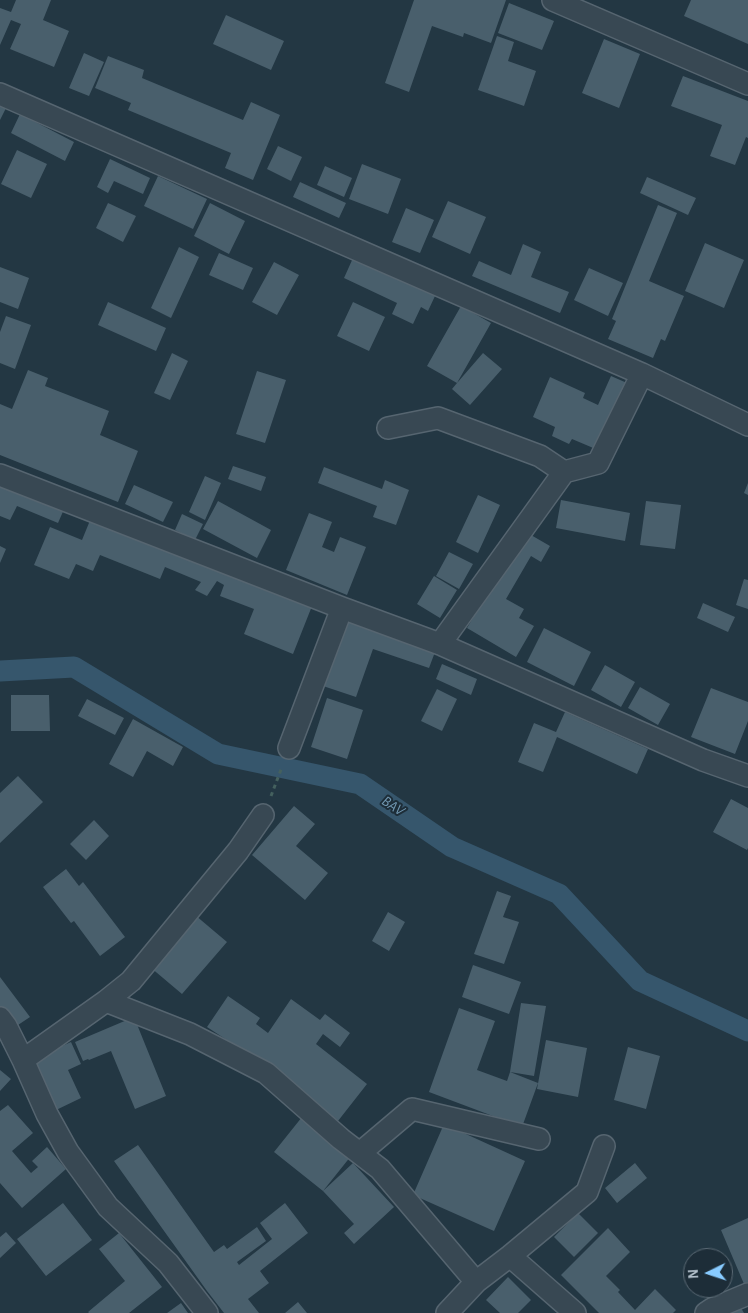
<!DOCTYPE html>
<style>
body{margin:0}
#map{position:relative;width:748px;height:1313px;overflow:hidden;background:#233743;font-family:"Alegreya Sans",sans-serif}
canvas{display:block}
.north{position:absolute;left:683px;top:1248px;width:50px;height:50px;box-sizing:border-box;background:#1d2d38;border:1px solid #5a6974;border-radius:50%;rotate:266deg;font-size:14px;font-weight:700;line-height:20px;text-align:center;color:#b5c2cd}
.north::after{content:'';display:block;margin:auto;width:18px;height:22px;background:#88cbff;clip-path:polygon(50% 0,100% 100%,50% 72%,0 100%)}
</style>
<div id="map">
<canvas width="748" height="1313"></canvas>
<div class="north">N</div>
</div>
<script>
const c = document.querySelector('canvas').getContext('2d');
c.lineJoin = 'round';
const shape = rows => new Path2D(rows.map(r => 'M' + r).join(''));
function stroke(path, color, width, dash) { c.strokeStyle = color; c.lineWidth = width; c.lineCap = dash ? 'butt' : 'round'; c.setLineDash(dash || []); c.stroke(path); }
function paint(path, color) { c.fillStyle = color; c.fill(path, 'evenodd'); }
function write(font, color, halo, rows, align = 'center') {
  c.font = font + ' "Alegreya Sans",sans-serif'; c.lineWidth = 4; c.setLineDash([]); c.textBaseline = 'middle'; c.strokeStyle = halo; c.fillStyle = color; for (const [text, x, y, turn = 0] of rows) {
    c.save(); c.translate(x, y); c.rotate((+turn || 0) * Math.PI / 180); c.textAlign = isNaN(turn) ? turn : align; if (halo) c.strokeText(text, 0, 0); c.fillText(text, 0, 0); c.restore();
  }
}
stroke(shape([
 [0,671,74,667,218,754,360,784,452,847,559,894,640,981,748,1031]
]), '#36566c', 21);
paint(shape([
 [16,0,51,0,43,20,69,31,54,67,10,49,21,24,11,20,0,45,0,8,11,12],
 [414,0,506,0,491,43,464,33,463,37,432,26,409,92,385,83],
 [691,0,748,0,748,44,684,16],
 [509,3,554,21,542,50,498,33],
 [226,15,284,41,271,70,213,44],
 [497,36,514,42,508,61,536,71,524,106,478,90],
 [604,39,640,54,619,108,582,93],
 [84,53,104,62,89,96,69,88],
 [108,56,144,70,142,78,243,120,251,102,280,115,253,180,225,168,231,153,128,110,131,103,95,88],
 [683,76,748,101,748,138,746,137,735,165,710,156,722,125,671,106],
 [0,105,6,108,0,120],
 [20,114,74,142,65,161,11,133],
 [278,146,302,157,291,181,267,169],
 [17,150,47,164,31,198,1,184],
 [110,159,150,178,143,194,114,181,108,193,97,187],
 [362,164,401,179,388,214,349,199],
 [325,166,352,178,344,197,317,185],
 [158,176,207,199,193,229,144,206],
 [647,177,696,198,688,215,640,193],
 [300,182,346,203,339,218,293,197],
 [448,201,486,217,470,254,432,237],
 [108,203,136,216,123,242,96,228],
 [210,203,245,221,229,254,194,236],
 [658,205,677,213,649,281,684,296,665,341,661,339,653,358,608,339,616,321,612,319],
 [406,208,434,220,420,253,392,242],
 [705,243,744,260,724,308,685,291],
 [523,244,541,252,531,277,569,292,560,313,472,276,479,261,511,275],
 [179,247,199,257,171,318,151,308],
 [219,253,253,268,243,290,209,275],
 [353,258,435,296,428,311,421,307,413,324,392,314,397,303,344,278],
 [274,262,299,275,277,315,252,302],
 [0,267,29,278,18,309,0,302],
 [589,268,623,283,608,316,574,300],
 [108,302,166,328,156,351,98,325],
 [353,302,385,317,369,351,337,336],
 [461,306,491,323,457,383,483,353,502,369,470,405,452,389,457,383,427,366],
 [6,316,31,325,15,369,0,363,0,332],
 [172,353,188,361,170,400,154,393],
 [28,370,48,378,45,386,109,411,100,435,138,451,118,502,0,455,0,404,12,409],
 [257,371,286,380,265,443,236,434],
 [611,376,627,383,598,450,572,439,569,444,552,436,555,427,533,417,550,377,585,393,583,398,598,405],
 [233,466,266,477,261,491,228,479],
 [324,467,382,489,385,480,409,490,396,525,373,517,377,506,318,483],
 [205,476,221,483,205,520,189,512],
 [0,477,65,507,58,523,17,506,10,520,0,516],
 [748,483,748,495,744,493],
 [134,485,173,502,163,522,125,504],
 [478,495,500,505,478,553,456,542],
 [561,500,630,513,625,541,556,528],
 [218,501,271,530,257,558,203,529],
 [646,501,681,505,675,549,640,545],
 [309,513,332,522,322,547,334,552,340,537,366,547,347,595,286,570],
 [182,514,203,524,195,540,175,530],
 [91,518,312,606,293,654,244,634,254,609,220,596,224,585,217,581,207,596,195,590,201,582,165,567,160,579,100,555,93,571,76,564,69,579,34,565,50,527,82,540],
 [524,531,550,546,541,562,531,556,506,599,524,609,519,618,534,626,516,657,467,628],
 [0,546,6,549,0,563],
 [449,552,473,564,459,589,436,576],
 [434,576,457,590,440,618,417,604],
 [744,579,748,580,748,609,736,605],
 [703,603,735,617,728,632,697,618],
 [340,619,435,652,429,668,373,649,356,697,317,684],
 [544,628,591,652,574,686,527,662],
 [442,664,477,679,471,695,436,679],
 [605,665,635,682,621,707,591,690],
 [640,687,670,704,658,725,628,708],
 [711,688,748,702,748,721,735,754,691,737],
 [437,689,457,699,442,731,421,721],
 [11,695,49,695,50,731,11,731],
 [327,698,363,710,347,759,311,747],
 [87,699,124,718,115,735,78,716],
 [565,712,648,749,637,774,557,737,543,772,518,762,534,723,556,732],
 [133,719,183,747,173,766,147,751,133,777,109,764],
 [18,776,43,802,0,843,0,793],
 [731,799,748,808,748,848,747,850,713,832],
 [294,806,315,824,296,846,328,873,305,900,252,855],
 [94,820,109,836,86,860,70,844],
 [66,869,79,886,83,882,125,937,100,956,74,921,71,923,43,887],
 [497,891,511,896,503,917,519,922,504,964,474,954],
 [388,912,405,922,389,951,372,941],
 [195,915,227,942,182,994,150,967],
 [473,965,521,982,509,1014,462,997],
 [0,977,30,1017,15,1027,0,1006],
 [228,996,260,1018,256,1024,268,1033,291,999,320,1020,325,1014,350,1033,340,1047,323,1034,316,1044,367,1084,338,1121,271,1069,207,1027],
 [521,1003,546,1006,534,1076,510,1072],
 [459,1008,495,1021,477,1070,507,1081,510,1072,538,1083,522,1127,429,1092],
 [134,1017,166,1096,135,1109,111,1051,89,1060,88,1059,83,1061,75,1042],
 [546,1040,587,1048,578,1097,537,1089],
 [71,1042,81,1064,68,1070,81,1098,54,1111,31,1060],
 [628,1047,660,1056,646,1109,614,1100],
 [0,1070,11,1079,0,1091],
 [8,1105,33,1133,12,1151,31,1173,38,1167,32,1161,47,1147,66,1169,22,1208,0,1183,0,1111],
 [302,1117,351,1156,323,1191,274,1152],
 [444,1124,525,1161,494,1231,413,1195],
 [138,1145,214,1252,224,1245,227,1249,257,1227,266,1241,237,1262,239,1265,272,1239,260,1223,285,1203,308,1233,260,1271,269,1283,248,1299,259,1313,224,1313,207,1291,114,1161],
 [353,1163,394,1207,354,1244,344,1233,354,1224,323,1191],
 [635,1163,647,1178,617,1203,605,1188],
 [63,1203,92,1240,46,1276,17,1239],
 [578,1213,598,1233,574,1257,554,1237],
 [748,1218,748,1282,744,1284,721,1230],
 [608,1228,630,1252,606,1276,620,1290,618,1292,635,1310,655,1289,676,1310,673,1313,599,1313,561,1275],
 [6,1232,16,1243,0,1258,0,1237],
 [119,1233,162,1287,129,1313,89,1313,88,1312,125,1281,99,1249],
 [508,1277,531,1300,518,1313,500,1313,486,1300],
 [723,1284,726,1288,709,1300,701,1288,723,1288],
 [298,1302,307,1313,285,1313],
 [181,1303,188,1313,167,1313],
 [738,1303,744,1313,719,1313]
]), '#495f6c');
const minor = shape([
 [553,0,748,84],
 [0,94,642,374,748,425],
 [388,428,438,418,540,456,564,472],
 [0,475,342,608,440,644,703,760,748,776],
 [440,644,564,472,598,463,642,374],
 [289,748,342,608],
 [106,1001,190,1034,266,1073,341,1139,380,1169,476,1282],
 [0,1018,6,1026,23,1060,47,1114,68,1152,108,1207,168,1263,207,1313],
 [23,1060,106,1001,131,981,238,851,263,815],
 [360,1153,412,1109,539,1139],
 [510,1256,575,1313],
 [447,1313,476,1282,510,1256,587,1192,604,1146],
 [706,1313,712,1309,748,1294]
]);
stroke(minor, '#566570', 24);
stroke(shape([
 [271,796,282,767]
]), '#44605e', 3, [4, 4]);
stroke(minor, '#384853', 21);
write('italic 15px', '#7299b3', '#1d2d38', [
 ["BAV",393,806,34]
]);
</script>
